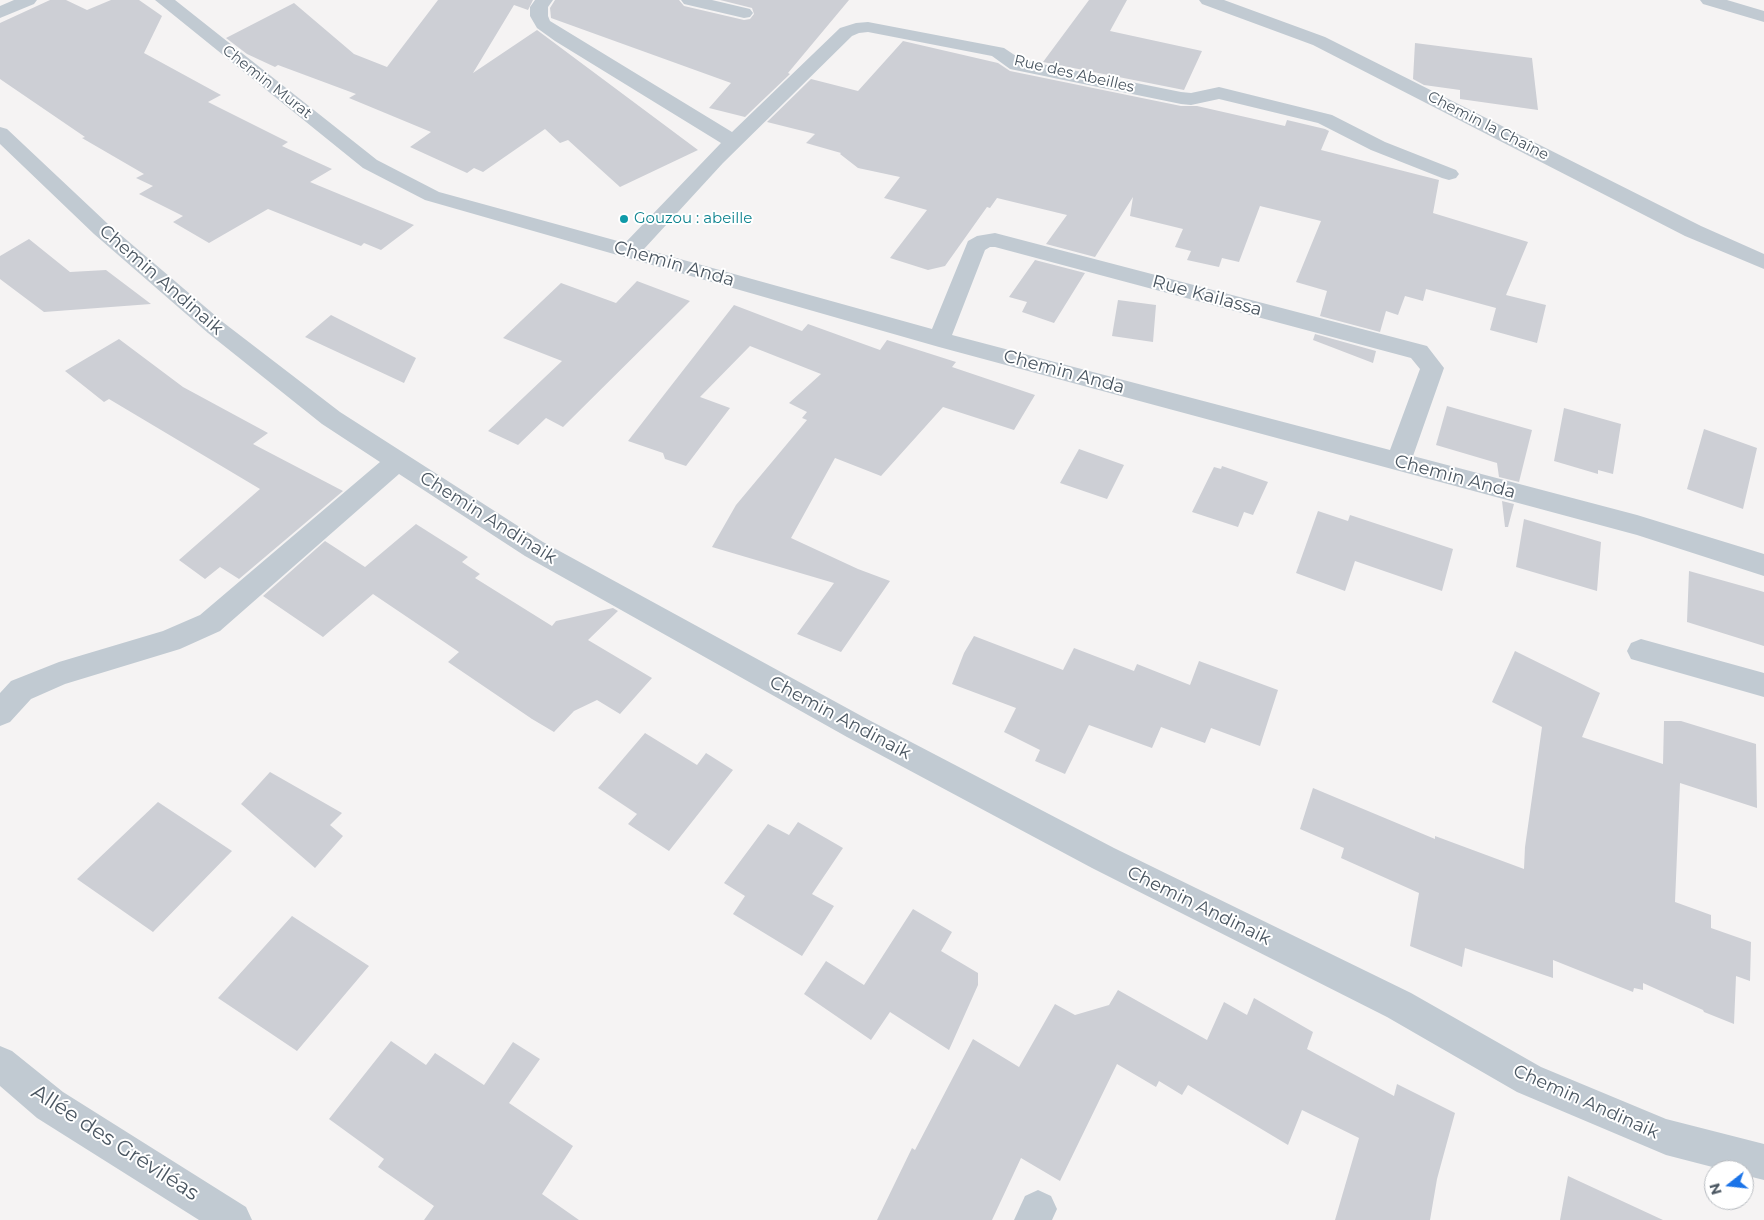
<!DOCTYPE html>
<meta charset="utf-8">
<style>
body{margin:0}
#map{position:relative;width:1764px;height:1220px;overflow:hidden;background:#f5f3f3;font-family:Montserrat,sans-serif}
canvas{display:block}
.north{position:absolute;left:1704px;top:1160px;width:50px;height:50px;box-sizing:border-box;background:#fff;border:1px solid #b7bbc0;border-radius:50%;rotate:254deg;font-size:14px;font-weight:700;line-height:20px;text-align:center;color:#4a5661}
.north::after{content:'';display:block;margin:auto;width:18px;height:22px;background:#1a73e8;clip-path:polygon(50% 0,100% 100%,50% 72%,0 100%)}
</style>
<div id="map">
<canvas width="1764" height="1220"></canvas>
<div class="north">N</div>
</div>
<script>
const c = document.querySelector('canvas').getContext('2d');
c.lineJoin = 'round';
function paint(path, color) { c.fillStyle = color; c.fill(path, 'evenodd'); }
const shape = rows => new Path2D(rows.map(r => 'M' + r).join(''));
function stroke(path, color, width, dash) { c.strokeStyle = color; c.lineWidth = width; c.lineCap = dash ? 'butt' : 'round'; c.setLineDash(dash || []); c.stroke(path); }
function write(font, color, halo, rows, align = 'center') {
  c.font = font + ' Montserrat,sans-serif'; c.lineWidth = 4; c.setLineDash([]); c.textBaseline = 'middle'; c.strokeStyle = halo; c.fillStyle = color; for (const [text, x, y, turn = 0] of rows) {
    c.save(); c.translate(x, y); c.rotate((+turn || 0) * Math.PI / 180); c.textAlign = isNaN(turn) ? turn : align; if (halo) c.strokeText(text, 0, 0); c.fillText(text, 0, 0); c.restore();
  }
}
paint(shape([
 [50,0,66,0,87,10,111,0,139,0,162,16,144,53,221,95,208,102,288,142,282,146,332,169,310,182,414,225,381,250,364,243,361,246,268,209,209,243,173,222,183,216,139,194,153,186,136,178,144,174,82,138,85,137,0,79,0,23],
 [438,0,533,0,528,10,514,5,473,73,537,30,698,150,620,187,568,140,560,143,545,129,483,172,474,168,467,173,410,147,431,132,349,98,356,94,278,65,275,67,247,54,226,38,294,3,354,54,387,67],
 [555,0,679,0,684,6,744,20,750,19,754,14,752,8,720,0,849,0,788,73,790,74,745,117,709,108,731,83,551,18,550,8],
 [1089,0,1127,0,1110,31,1202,51,1184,90,1043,62],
 [903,41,998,63,1010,71,1181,106,1197,106,1285,126,1287,120,1325,129,1329,131,1321,150,1439,180,1433,213,1528,242,1506,295,1546,305,1537,343,1490,330,1496,308,1426,289,1423,301,1405,296,1398,315,1386,311,1380,332,1320,316,1327,291,1296,282,1321,221,1260,206,1239,262,1222,258,1219,267,1187,260,1191,251,1175,247,1183,229,1130,216,1133,197,1095,257,1046,244,1067,215,997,198,990,208,987,207,945,266,928,270,890,258,927,210,884,198,900,177,858,168,840,154,841,153,806,143,815,134,767,122,811,79,858,91],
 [1415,43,1532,58,1538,110,1460,99,1460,90,1424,85,1413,79],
 [29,239,70,272,106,270,151,304,44,312,0,279,0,256],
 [1035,260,1085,273,1054,323,1022,312,1027,302,1009,297],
 [637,281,690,301,563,427,546,418,518,445,488,431,562,361,503,338,561,283,616,303],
 [1118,300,1156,305,1153,342,1112,336],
 [734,305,802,331,808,324,880,350,887,340,956,362,952,367,1035,395,1014,430,943,407,881,476,835,458,791,538,858,569,890,581,841,652,797,634,834,583,712,547,736,505,807,420,802,418,807,412,789,403,821,374,750,346,700,397,730,408,686,466,665,459,663,453,628,441],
 [331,315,416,358,404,383,305,337],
 [1315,334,1376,351,1373,363,1313,340],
 [119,339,183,387,268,433,253,444,343,491,239,579,220,567,205,579,179,560,260,489,109,399,104,402,65,371],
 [1447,406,1532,430,1519,482,1499,477,1497,463,1436,445],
 [1564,408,1621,424,1613,474,1598,470,1598,474,1554,461],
 [1704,429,1757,448,1743,509,1687,489],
 [1079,449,1124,465,1107,499,1060,483],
 [1222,466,1268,482,1253,515,1244,512,1238,527,1192,512,1214,467,1221,469],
 [1502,501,1514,504,1508,527,1505,527],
 [1318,511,1348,521,1350,515,1453,549,1442,591,1355,561,1345,591,1296,573],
 [1524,519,1601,542,1597,591,1516,567],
 [416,524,468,557,462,562,480,574,475,578,552,626,556,621,613,608,618,611,588,640,652,678,620,714,597,700,574,711,554,732,532,719,448,662,459,652,373,594,323,637,263,596,325,541,365,567],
 [1689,571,1764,592,1764,646,1687,622],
 [974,636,1063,670,1074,648,1134,671,1137,664,1190,685,1199,661,1278,690,1260,746,1211,728,1205,743,1161,727,1152,748,1089,725,1065,774,1035,761,1040,750,1004,732,1016,708,952,684,964,653],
 [1515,651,1600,693,1582,737,1663,764,1664,721,1681,721,1756,744,1757,808,1680,783,1675,902,1711,915,1711,928,1751,942,1750,981,1736,976,1734,1024,1704,1012,1703,1010,1643,983,1643,990,1634,988,1633,992,1553,960,1553,978,1465,948,1462,967,1410,946,1419,893,1341,858,1344,848,1300,829,1313,788,1435,839,1435,836,1524,869,1525,847,1542,727,1492,702],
 [645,733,697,765,706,753,733,770,669,851,628,824,637,814,598,788],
 [270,772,342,813,330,825,343,836,315,868,241,804],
 [158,802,232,851,153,932,77,879],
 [798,822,843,848,812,894,834,906,802,956,733,914,745,896,724,883,768,824,789,835],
 [913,909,952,932,941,951,978,973,978,985,949,1050,890,1012,871,1040,804,994,826,961,864,985],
 [292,916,369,966,297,1051,218,998],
 [1118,990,1207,1040,1224,1002,1247,1015,1254,998,1313,1032,1307,1049,1394,1096,1397,1084,1455,1113,1437,1179,1430,1220,1335,1220,1359,1138,1302,1110,1288,1145,1188,1085,1182,1095,1159,1081,1156,1087,1117,1064,1060,1181,1021,1158,992,1220,877,1220,912,1148,915,1150,973,1039,1019,1067,1055,1004,1075,1015,1109,1005],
 [391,1041,426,1065,435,1053,484,1085,513,1042,540,1059,509,1103,573,1146,542,1194,579,1220,424,1220,434,1206,378,1167,384,1159,329,1119],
 [1568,1176,1663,1220,1560,1220]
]), '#cdcfd5');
paint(shape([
 [14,0,37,0,34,4,0,18,0,6,14,0],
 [155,0,175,0,377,160,439,192,625,243,721,143,555,41,537,28,530,16,530,7,535,0,553,0,548,7,548,16,550,21,732,132,840,28,856,23,868,22,1004,48,1022,60,1181,92,1191,93,1219,87,1332,115,1385,142,1456,170,1459,174,1456,178,1449,180,1442,178,1371,150,1318,123,1219,99,1191,105,1181,104,1010,69,992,56,868,32,859,33,852,36,723,163,644,249,932,329,968,241,977,236,995,233,1427,346,1444,368,1413,456,1637,515,1764,554,1764,576,1637,535,939,347,425,200,363,168,155,0],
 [990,247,995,247,1411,358,1420,369,1390,450,952,335,985,250,990,247],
 [681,0,712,0,750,9,753,13,750,17,744,18,684,4,681,0],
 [1199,0,1224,0,1325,37,1701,226,1764,254,1764,269,1685,236,1313,45,1202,4,1199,0],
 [1700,0,1727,0,1764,11,1764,22,1703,4,1700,0],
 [0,127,7,129,108,224,224,323,340,412,543,542,867,719,1114,848,1411,993,1541,1067,1666,1119,1764,1144,1764,1180,1744,1175,1744,1170,1724,1170,1666,1155,1517,1092,1387,1017,1092,868,847,737,525,556,399,474,220,631,180,649,65,684,31,699,10,722,0,726,0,693,11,681,59,662,163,631,200,615,380,462,322,424,208,333,94,234,0,144,0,127],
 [1641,639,1764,673,1764,697,1631,659,1627,651,1631,643,1641,639],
 [0,1046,12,1051,63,1092,246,1207,252,1220,199,1220,37,1118,0,1086,0,1046],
 [1038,1190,1051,1196,1057,1209,1052,1220,1014,1220,1025,1196,1038,1190]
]), '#c1cad2');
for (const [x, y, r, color] of [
 [624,219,5,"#0f9aa8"]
]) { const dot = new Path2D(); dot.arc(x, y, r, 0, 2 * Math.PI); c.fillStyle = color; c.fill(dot); stroke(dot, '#fff', 2); }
write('15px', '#4a5661', '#fff', [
 ["Rue des Abeilles",1074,74,13],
 ["Chemin Murat",267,82,38],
 ["Chemin la Chaîne",1488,126,27]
]);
write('15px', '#0d838f', '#fff', [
 ["Gouzou : abeille",634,219]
], 'left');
write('18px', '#4a5661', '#fff', [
 ["Chemin Anda",674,264,16],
 ["Chemin Andinaik",161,280,41],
 ["Rue Kailassa",1207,296,15],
 ["Chemin Anda",1064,372,15],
 ["Chemin Anda",1455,477,15],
 ["Chemin Andinaik",488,518,32],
 ["Chemin Andinaik",840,718,28],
 ["Chemin Andinaik",1199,906,26],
 ["Chemin Andinaik",1586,1102,24]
]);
write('21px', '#4a5661', '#fff', [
 ["Allée des Gréviléas",115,1143,33]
]);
</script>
